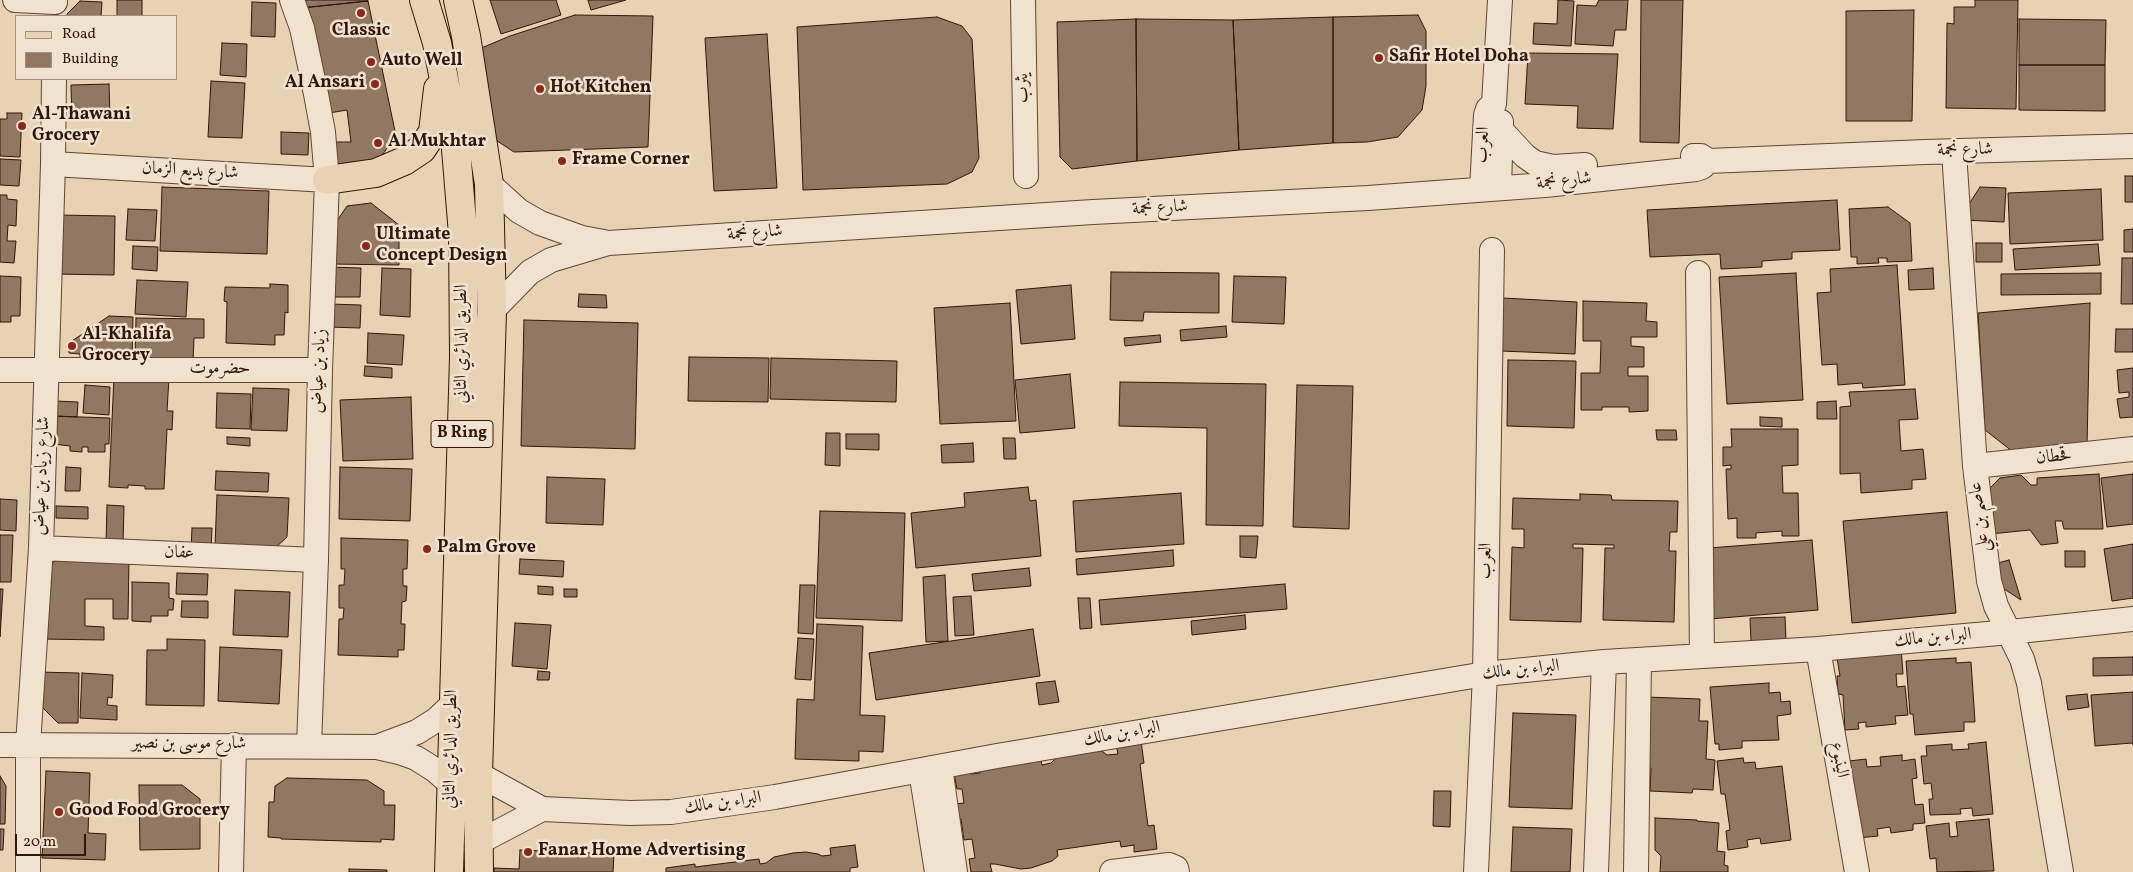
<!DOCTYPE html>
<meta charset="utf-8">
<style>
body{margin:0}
#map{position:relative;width:2133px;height:872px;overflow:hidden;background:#e7d3b4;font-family:Vollkorn,serif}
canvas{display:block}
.legend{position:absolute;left:15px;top:15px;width:162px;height:65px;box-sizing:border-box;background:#efe2ce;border:1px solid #a39080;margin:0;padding:6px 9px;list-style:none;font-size:15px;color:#32160a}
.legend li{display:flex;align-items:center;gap:10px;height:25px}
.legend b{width:25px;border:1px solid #a39080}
.scale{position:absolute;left:15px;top:834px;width:71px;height:22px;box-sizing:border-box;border:2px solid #32160a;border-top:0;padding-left:6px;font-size:15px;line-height:18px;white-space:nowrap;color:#32160a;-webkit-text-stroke:4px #efe2ce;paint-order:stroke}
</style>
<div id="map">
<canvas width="2133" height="872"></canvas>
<ul class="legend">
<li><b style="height:6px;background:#e7d3b4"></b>Road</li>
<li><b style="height:14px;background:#907862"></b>Building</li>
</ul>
<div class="scale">20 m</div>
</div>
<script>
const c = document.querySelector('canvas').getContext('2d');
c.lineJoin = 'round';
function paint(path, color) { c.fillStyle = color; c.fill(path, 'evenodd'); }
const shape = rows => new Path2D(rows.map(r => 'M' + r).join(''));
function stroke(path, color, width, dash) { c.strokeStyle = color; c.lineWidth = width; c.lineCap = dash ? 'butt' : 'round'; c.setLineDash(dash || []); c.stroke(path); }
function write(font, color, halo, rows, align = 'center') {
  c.font = font + ' Vollkorn,Amiri,serif'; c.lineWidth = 5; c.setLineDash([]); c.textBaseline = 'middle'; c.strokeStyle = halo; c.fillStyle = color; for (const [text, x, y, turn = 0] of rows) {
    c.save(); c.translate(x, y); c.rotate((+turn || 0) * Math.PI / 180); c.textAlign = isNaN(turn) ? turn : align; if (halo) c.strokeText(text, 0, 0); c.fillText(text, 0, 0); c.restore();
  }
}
const building = shape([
 [117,0,142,0,142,16,117,16,117,0],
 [297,0,367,0,368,1,301,8,297,0],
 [490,0,556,0,561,15,501,34,490,0],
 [588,0,626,0,591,10,588,0],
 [1558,0,1574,1,1571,46,1533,44,1534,23,1557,24,1558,0],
 [1599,0,1628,0,1626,30,1615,30,1613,46,1575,44,1577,5,1596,6,1599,0],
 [1641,0,1683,0,1679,143,1640,142,1641,0],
 [1975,0,2018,0,2016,109,1946,108,1947,23,1954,24,1954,7,1975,7,1975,0],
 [80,1,102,2,101,16,67,16,67,14,80,1],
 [368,1,396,136,380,158,369,165,334,165,331,142,351,142,347,110,329,113,301,8,368,1],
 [252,2,276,3,275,37,251,36,252,2],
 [1914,10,1912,121,1846,121,1846,11,1914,10],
 [575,15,653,16,648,147,514,152,485,133,479,49,510,36,575,15],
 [1418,15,1426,31,1426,86,1422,110,1398,137,1367,142,1333,143,1333,17,1418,15],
 [937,17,962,26,972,39,979,158,972,172,947,184,803,190,797,27,937,17],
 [1333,17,1333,143,1239,150,1233,20,1333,17],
 [1136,19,1137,161,1072,169,1060,157,1057,22,1136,19],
 [1136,19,1233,20,1239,150,1137,161,1136,19],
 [2019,19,2106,20,2105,65,2019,65,2019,19],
 [767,34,777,188,714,191,705,38,767,34],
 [222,43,247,44,246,77,220,75,222,43],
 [1528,53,1618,54,1613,129,1577,128,1578,106,1525,104,1528,53],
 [2019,65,2105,65,2105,111,2019,110,2019,65],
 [211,81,245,83,242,138,208,137,211,81],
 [109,84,110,118,72,118,71,85,109,84],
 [7,113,22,113,20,157,0,156,0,119,7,119,7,113],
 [281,132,309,133,308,155,281,154,281,132],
 [0,159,21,160,19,186,0,185,0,159],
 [2125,176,2133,176,2133,202,2125,202,2125,176],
 [162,187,269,191,267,254,160,251,162,187],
 [1980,187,2006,188,2004,222,1964,220,1969,204,1980,187],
 [2101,189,2103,240,2010,244,2008,193,2101,189],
 [0,195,7,195,7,199,17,200,16,226,8,225,7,241,16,241,14,263,0,262,0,195],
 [1837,200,1840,250,1792,252,1792,259,1762,261,1762,267,1721,269,1720,254,1650,257,1647,210,1837,200],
 [371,203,399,225,399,265,332,264,333,227,347,206,371,203],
 [1888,207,1910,223,1912,261,1887,262,1887,258,1878,258,1879,263,1857,264,1857,257,1851,257,1849,209,1888,207],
 [128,209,157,210,155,241,126,240,128,209],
 [56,215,115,216,114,275,54,274,56,215],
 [2133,229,2133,252,2124,252,2124,230,2133,229],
 [1976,243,2002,243,2002,262,1976,262,1976,243],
 [2098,244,2100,265,2015,270,2013,249,2098,244],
 [133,246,158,247,157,271,132,269,133,246],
 [2122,258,2133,258,2133,304,2121,304,2122,258],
 [1897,265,1905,385,1863,388,1862,383,1838,385,1837,364,1822,365,1817,293,1831,292,1830,269,1897,265],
 [328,267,361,268,360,297,327,297,328,267],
 [382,268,411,269,410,317,380,315,382,268],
 [1933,268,1934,289,1909,290,1908,270,1933,268],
 [1111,272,1219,273,1219,313,1144,312,1143,321,1110,320,1111,272],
 [1796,273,1803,400,1727,404,1719,277,1796,273],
 [2101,273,2101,294,2001,295,2001,274,2101,273],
 [0,276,21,277,20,316,11,316,11,322,0,322,0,276],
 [1234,276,1286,277,1284,324,1232,322,1234,276],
 [137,280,188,282,186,317,135,314,137,280],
 [270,284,288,285,288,313,285,312,284,335,275,335,275,345,226,343,227,302,224,301,225,287,270,288,270,284],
 [1071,285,1075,339,1021,344,1016,290,1071,285],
 [579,294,606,295,607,308,578,307,579,294],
 [1503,298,1577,302,1575,354,1501,351,1503,298],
 [1583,301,1647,303,1646,321,1657,322,1657,337,1631,337,1631,346,1644,347,1644,367,1628,367,1628,376,1648,376,1648,411,1629,412,1629,407,1602,407,1602,410,1581,410,1581,373,1600,373,1601,341,1583,341,1583,301],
 [1010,303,1016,421,940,424,934,308,1010,303],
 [2090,303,2087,447,2017,455,1985,430,1978,313,2090,303],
 [329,304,361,305,360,328,328,327,329,304],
 [109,316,133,317,132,359,109,359,109,355,91,354,91,358,80,357,80,354,69,353,69,343,109,316],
 [136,318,204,319,204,338,194,338,193,361,135,360,136,318],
 [524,320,638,323,635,449,521,446,524,320],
 [1226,326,1227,337,1181,341,1180,330,1226,326],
 [2116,329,2133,329,2133,352,2115,352,2116,329],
 [368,333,404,335,402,365,367,363,368,333],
 [1160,335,1161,342,1125,346,1124,338,1160,335],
 [689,357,769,358,768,402,688,401,689,357],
 [771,358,897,361,896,402,770,399,771,358],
 [1508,360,1576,361,1574,428,1507,426,1508,360],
 [365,366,392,368,392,378,364,376,365,366],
 [2133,368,2133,417,2120,418,2117,399,2129,397,2129,392,2119,393,2117,370,2133,368],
 [1070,374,1075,428,1020,433,1015,380,1070,374],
 [114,376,169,378,167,411,173,411,172,430,167,429,164,489,145,489,145,486,128,485,128,488,109,487,114,376],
 [1120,382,1266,384,1263,526,1206,525,1207,428,1119,426,1120,382],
 [85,385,110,387,109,415,83,413,85,385],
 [1297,385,1353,386,1349,529,1293,527,1297,385],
 [253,388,289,389,287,431,251,430,253,388],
 [1915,389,1918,419,1899,420,1901,451,1923,449,1926,479,1912,480,1912,489,1861,493,1860,473,1840,474,1840,407,1851,406,1849,392,1915,389],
 [217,393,251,394,250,429,216,428,217,393],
 [411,397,413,459,343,461,340,400,411,397],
 [55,401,78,402,77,417,55,416,55,401],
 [1836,401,1837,419,1817,419,1817,402,1836,401],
 [53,416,110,418,109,444,105,444,105,452,88,452,88,447,82,447,82,452,70,451,70,446,45,443,53,416],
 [1760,417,1782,418,1782,427,1760,426,1760,417],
 [1731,429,1798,429,1798,465,1782,466,1783,493,1798,493,1799,536,1782,536,1782,531,1756,533,1756,538,1737,538,1737,518,1728,519,1726,469,1731,469,1731,465,1723,466,1723,447,1732,447,1731,429],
 [1656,430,1676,430,1677,440,1657,440,1656,430],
 [826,433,840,433,840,466,825,465,826,433],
 [846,434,879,434,879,450,846,449,846,434],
 [227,437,250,438,250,446,227,444,227,437],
 [1003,438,1015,438,1016,459,1004,459,1003,438],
 [973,443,974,462,942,463,941,445,973,443],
 [66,467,81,468,80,491,65,491,66,467],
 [340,467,412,469,410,521,339,519,340,467],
 [216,471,269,473,268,492,215,490,216,471],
 [2099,474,2103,529,2064,529,2062,521,2055,521,2058,543,2041,545,2030,530,1990,534,1987,491,2000,478,2021,475,2031,485,2037,485,2037,478,2099,474],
 [2133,474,2133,524,2107,527,2101,478,2133,474],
 [547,477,605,479,603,525,546,523,547,477],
 [1028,487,1030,501,1036,500,1041,556,916,568,911,513,965,507,964,493,1028,487],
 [1181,493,1184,544,1076,552,1073,501,1181,493],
 [1580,494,1611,495,1612,500,1678,501,1677,532,1670,532,1669,551,1676,551,1674,622,1603,620,1605,548,1614,548,1614,545,1573,544,1573,548,1583,548,1581,622,1510,620,1512,547,1524,548,1524,529,1512,529,1513,498,1580,500,1580,494],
 [217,495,289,498,287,537,274,549,215,546,217,495],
 [0,499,17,500,16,531,0,530,0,499],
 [107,505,124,506,123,544,106,544,107,505],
 [56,506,88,507,88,519,56,518,56,506],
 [820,511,905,513,902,621,816,618,820,511],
 [1947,512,1956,613,1852,623,1843,521,1947,512],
 [192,528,212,528,211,552,191,551,192,528],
 [0,535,13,535,11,582,0,582,0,535],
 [1240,536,1258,536,1256,558,1240,557,1240,536],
 [341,538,408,540,407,569,403,569,403,586,407,586,406,601,402,602,401,624,405,624,404,650,398,650,398,657,338,655,339,619,343,619,344,608,339,608,339,585,344,585,345,569,341,569,341,538],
 [1812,540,1818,610,1710,619,1709,548,1812,540],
 [2133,544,2133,598,2112,601,2104,549,2133,544],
 [1173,550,1174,566,1077,575,1076,559,1173,550],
 [2065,551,2085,551,2085,567,2065,567,2065,551],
 [57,559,129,559,128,619,113,619,113,599,85,599,85,626,104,627,104,640,41,639,43,573,57,559],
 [520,559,564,561,563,577,519,574,520,559],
 [2009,560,2021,600,1995,583,1994,564,2009,560],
 [1029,568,1031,586,974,591,972,574,1029,568],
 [177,573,208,574,207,595,176,594,177,573],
 [945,575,948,641,926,642,923,577,945,575],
 [132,582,169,583,169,598,174,599,173,610,168,610,168,616,151,616,151,622,132,621,132,582],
 [1285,584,1287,609,1101,625,1099,600,1285,584],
 [800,585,815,585,813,634,798,633,800,585],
 [538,586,553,587,553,595,538,594,538,586],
 [0,589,3,589,0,637,0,589],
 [564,589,577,589,577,597,564,597,564,589],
 [235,590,290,592,288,637,233,635,235,590],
 [971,596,974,635,955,636,953,597,971,596],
 [1078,598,1090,598,1092,628,1080,629,1078,598],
 [182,601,208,601,208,618,181,617,182,601],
 [1245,615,1246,629,1192,635,1191,621,1245,615],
 [1785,617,1786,640,1751,641,1750,618,1785,617],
 [515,623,551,625,547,669,512,666,515,623],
 [817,624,863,626,860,715,885,716,883,752,859,751,859,761,795,759,797,699,814,700,817,624],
 [1033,629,1040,676,876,700,869,653,1033,629],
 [798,638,814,639,811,680,795,679,798,638],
 [167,639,205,640,204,706,146,705,147,650,167,650,167,639],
 [220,647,282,650,279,704,218,701,220,647],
 [1901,647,1903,674,1896,674,1897,687,1905,686,1908,715,1895,716,1896,724,1866,727,1866,722,1858,723,1859,729,1845,730,1843,695,1838,694,1837,676,1840,676,1837,658,1901,647],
 [2133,657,2133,675,2093,676,2093,658,2133,657],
 [1956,658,1956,663,1971,662,1975,722,1964,722,1964,731,1915,735,1913,714,1910,714,1906,661,1956,658],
 [538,671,550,672,549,680,537,680,538,671],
 [37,672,79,673,78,723,58,723,37,702,37,672],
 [82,673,113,675,112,698,108,697,107,705,117,706,117,720,80,718,82,673],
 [1055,681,1059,702,1039,705,1036,683,1055,681],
 [1769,683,1769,693,1780,692,1781,702,1790,701,1791,714,1777,716,1779,740,1742,741,1742,748,1719,750,1719,744,1715,744,1710,687,1769,683],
 [2133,692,2133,745,2132,743,2095,746,2091,695,2133,692],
 [2087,694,2089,707,2068,710,2066,696,2087,694],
 [1646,697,1700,699,1699,721,1708,721,1706,759,1715,760,1713,790,1693,789,1692,793,1650,791,1651,768,1643,767,1646,697],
 [1513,713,1576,715,1572,809,1509,807,1513,713],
 [1141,741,1144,763,1140,764,1148,826,1154,825,1157,849,1134,852,1134,845,1121,847,1120,841,1057,850,1058,856,1052,861,1031,868,1021,869,995,864,990,864,992,872,971,872,969,859,975,858,972,839,964,840,961,819,948,821,946,805,964,803,962,789,957,789,953,768,970,766,971,774,980,773,979,765,1040,757,1042,765,1051,763,1056,758,1094,749,1102,751,1107,755,1118,754,1116,745,1141,741],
 [1986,742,1993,814,1973,816,1972,808,1960,809,1961,814,1930,815,1929,799,1933,799,1931,783,1924,784,1921,756,1927,756,1926,746,1952,744,1952,750,1969,749,1968,744,1986,742],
 [1902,755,1902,761,1915,759,1917,778,1912,779,1915,805,1923,804,1925,823,1913,824,1913,830,1891,833,1890,827,1877,829,1878,836,1858,838,1849,761,1866,759,1867,767,1881,766,1880,757,1902,755],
 [1743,758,1744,763,1755,762,1756,769,1782,766,1791,840,1761,844,1760,838,1747,840,1748,847,1728,850,1726,831,1730,830,1725,794,1721,794,1717,761,1743,758],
 [46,771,90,773,88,833,106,834,105,860,42,858,46,771],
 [0,776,6,786,5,824,0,824,0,776],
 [287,778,367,780,384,791,384,805,395,805,394,840,381,839,381,842,281,839,281,838,268,837,269,802,274,802,275,786,287,778],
 [139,785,182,785,200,799,200,849,140,850,139,785],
 [1434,791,1451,791,1450,827,1433,826,1434,791],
 [1655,818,1697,820,1697,821,1719,823,1717,851,1725,852,1724,865,1728,866,1728,872,1660,872,1661,856,1655,850,1655,818],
 [1989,819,1994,871,1937,872,1936,858,1930,859,1926,826,1949,823,1950,837,1958,836,1956,822,1989,819],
 [1513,827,1572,829,1570,872,1511,872,1513,827],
 [0,829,4,829,3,850,0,850,0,829],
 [855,845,858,867,850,868,850,872,666,872,666,868,695,864,695,867,759,859,760,864,766,863,774,857,793,853,806,852,818,854,822,856,831,855,830,848,855,845],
 [520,850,614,854,613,872,494,872,494,868,519,869,520,850],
 [349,869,387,870,387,872,349,872,349,869]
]);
paint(building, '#907862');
stroke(building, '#32160a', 1);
const minor = shape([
 [15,0,55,2],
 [292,0,302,28,316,94,323,132,327,180,320,370,316,560,309,746],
 [1023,0,1026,176],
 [1501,130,1525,156,1535,163,1553,167,1585,165],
 [1954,152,1975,466,1989,581,1996,606,2022,659,2029,683,2061,872],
 [1693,156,1701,156,1708,161,1925,152,2133,146],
 [53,164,327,180],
 [489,184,519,211,540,223,582,238,604,242],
 [1499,188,1501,122],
 [1482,189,1486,115,1488,109,1494,104,1500,0],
 [1698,273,1702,656],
 [492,311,530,272,551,260,608,243,1093,212,1368,198,1545,185,1696,169,1702,167,1708,161],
 [0,370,320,370],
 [1975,466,2133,449],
 [41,548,316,560],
 [1818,649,1857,872],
 [0,745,377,747,399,752,416,758,435,770,452,785],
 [377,747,417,732,436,720,453,704],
 [940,767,955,872],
 [921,771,937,872],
 [478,774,542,809,630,813,671,812,775,797,997,756,1485,674,1604,662,1818,649,2010,632,2133,619],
 [479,842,542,809],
 [28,872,28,745,41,548,53,164,54,79],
 [231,872,234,745],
 [1112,872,1169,865,1176,868,1177,872],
 [1476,872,1485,674,1492,250],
 [1596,872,1604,662],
 [1636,872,1639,660]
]);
const major = shape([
 [424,0,437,43,455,137,463,234,464,357,449,872],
 [458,0,466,36,489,184,492,311,478,774,479,872],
 [327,180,376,173,404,161,422,149,433,132,438,89]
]);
stroke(minor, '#5f4534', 26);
stroke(major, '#32160a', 30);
stroke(minor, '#efe2ce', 24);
stroke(major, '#e7d3b4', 28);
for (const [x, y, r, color] of [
 [361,13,5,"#8f2418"],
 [1379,58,5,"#8f2418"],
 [371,62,5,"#8f2418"],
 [375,84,5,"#8f2418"],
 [540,89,5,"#8f2418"],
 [22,126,5,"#8f2418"],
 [378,143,5,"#8f2418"],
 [562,161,5,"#8f2418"],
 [366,246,5,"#8f2418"],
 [72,346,5,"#8f2418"],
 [427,549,5,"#8f2418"],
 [59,812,5,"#8f2418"],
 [528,852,5,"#8f2418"]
]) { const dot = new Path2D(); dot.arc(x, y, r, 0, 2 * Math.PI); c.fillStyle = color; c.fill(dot); stroke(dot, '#efe2ce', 2); }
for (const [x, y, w] of [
 [462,434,62]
]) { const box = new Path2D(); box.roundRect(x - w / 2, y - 13.5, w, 27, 4); c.fillStyle = '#efe2ce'; c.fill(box); stroke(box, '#32160a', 1); }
write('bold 16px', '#32160a', null, [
 ["B Ring",462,434]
]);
write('bold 18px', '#32160a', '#efe2ce', [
 ["Classic",361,32,"center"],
 ["Safir Hotel Doha",1389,58],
 ["Auto Well",381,62],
 ["Al Ansari",365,84,"right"],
 ["Hot Kitchen",550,89],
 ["Al-Thawani",32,116],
 ["Grocery",32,137],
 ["Al Mukhtar",388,143],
 ["Frame Corner",572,161],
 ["Ultimate",376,236],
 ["Concept Design",376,257],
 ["Al-Khalifa",82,336],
 ["Grocery",82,357],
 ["Palm Grove",437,549],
 ["Good Food Grocery",69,812],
 ["Fanar Home Advertising",538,852]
], 'left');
write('18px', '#32160a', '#efe2ce', [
 ["يثرب",1024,88,-91],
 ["العرب",1484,145,-87],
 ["شارع نجمة",1965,151,-1],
 ["شارع بديع الزمان",190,172,3],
 ["شارع نجمة",1564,182,-6],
 ["شارع نجمة",1160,209,-3],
 ["شارع نجمة",755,234,-4],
 ["الطريق الدائري الثاني",463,344,-90],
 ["حضرموت",220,370],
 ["زياد بن عياض",320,371,-88],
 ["قحطان",2054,458,-5],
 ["شارع زياد بن عياض",43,476,-88],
 ["عاصم بن علي",1981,517,-97],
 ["عفان",179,554,2],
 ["العرب",1487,561,-89],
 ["البراء بن مالك",1933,639,-5],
 ["البراء بن مالك",1521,671,-6],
 ["البراء بن مالك",1122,735,-10],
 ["شارع موسى بن نصير",189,745],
 ["الطريق الدائري الثاني",452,749,-89],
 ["الينبوع",1838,760,80],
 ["البراء بن مالك",723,804,-8]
]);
</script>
